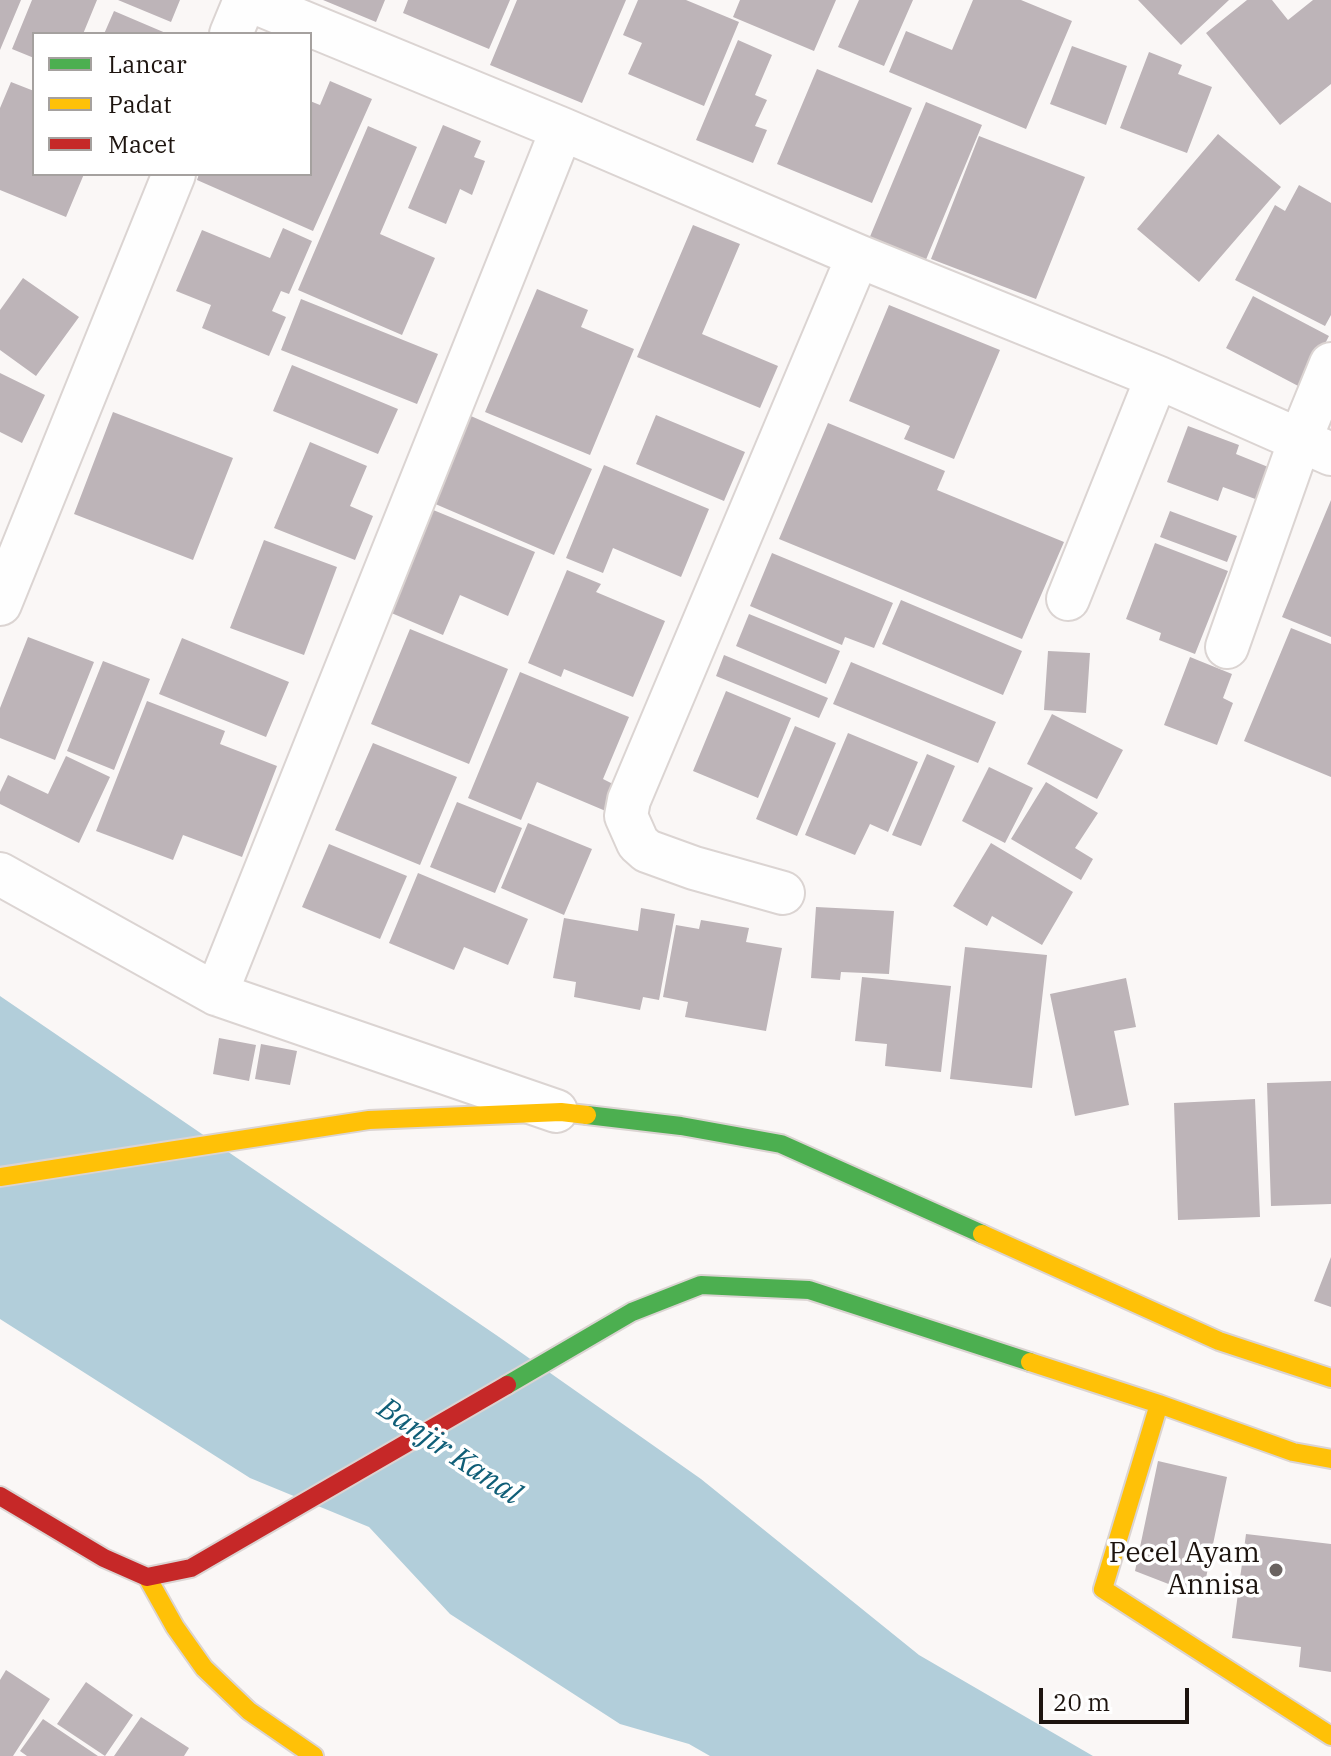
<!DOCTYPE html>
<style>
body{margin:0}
#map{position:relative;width:1331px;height:1756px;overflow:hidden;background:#faf7f6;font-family:"IBM Plex Serif",serif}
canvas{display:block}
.legend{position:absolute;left:32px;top:32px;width:280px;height:144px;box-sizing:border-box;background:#fff;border:2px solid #a5a19f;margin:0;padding:10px 14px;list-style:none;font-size:24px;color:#1d140f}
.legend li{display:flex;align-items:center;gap:16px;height:40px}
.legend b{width:40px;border:2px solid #a5a19f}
.scale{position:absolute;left:1039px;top:1688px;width:150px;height:36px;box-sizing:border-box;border:4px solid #1d140f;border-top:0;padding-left:10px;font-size:24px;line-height:28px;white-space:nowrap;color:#1d140f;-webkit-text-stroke:6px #fff;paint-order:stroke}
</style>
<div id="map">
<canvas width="1331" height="1756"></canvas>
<ul class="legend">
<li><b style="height:10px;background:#4caf50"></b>Lancar</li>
<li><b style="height:10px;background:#ffc107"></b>Padat</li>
<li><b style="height:10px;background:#c62828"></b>Macet</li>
</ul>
<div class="scale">20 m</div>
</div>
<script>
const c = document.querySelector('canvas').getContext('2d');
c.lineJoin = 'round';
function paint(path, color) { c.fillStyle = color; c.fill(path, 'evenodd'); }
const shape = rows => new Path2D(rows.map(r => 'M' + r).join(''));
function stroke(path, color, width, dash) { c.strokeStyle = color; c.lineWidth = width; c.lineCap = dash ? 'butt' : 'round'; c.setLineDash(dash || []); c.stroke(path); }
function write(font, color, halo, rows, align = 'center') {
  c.font = font + ' "IBM Plex Serif",serif'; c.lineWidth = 7; c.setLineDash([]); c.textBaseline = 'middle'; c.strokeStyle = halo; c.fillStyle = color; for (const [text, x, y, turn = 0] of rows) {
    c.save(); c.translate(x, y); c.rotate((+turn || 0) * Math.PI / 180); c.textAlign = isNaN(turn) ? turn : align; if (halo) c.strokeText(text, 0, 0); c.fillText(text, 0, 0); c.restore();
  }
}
paint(shape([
 [0,996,499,1337,701,1479,919,1655,1093,1756,710,1756,689,1744,620,1724,450,1614,369,1527,250,1478,0,1319]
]), '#b2ceda');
paint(shape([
 [0,0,21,0,0,50],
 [32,0,97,0,83,34,34,34,34,58,12,49],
 [118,0,180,0,171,22],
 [323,0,385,0,376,22],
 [408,0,510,0,489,49,403,13],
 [517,0,626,0,582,103,490,65],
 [638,0,686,0,739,22,704,106,628,74,642,43,623,35],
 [740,0,836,0,814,51,733,17],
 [859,0,913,0,884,66,838,47],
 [973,0,1021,0,1072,21,1026,129,889,72,906,31,952,50],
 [1138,0,1229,0,1181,45],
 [1247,0,1272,0,1288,20,1313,0,1331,0,1331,84,1280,125,1206,33],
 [114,11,168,34,104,34],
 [738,40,772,55,755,95,767,100,755,126,767,130,753,163,696,140],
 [1072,46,1127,66,1106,125,1050,104],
 [1149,52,1182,65,1178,74,1212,87,1187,153,1120,128],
 [817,69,912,108,872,203,777,164],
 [330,81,372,99,313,231,197,180,199,174,310,174,310,101,320,105],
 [11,82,34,91,34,174,84,174,66,217,0,190,0,108],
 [926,102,982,125,925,262,869,239],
 [443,125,481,141,474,157,485,161,472,195,460,189,446,224,408,208],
 [368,126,417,147,380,234,435,258,402,335,298,290],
 [1218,134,1281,187,1199,282,1137,229],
 [979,136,1085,177,1036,299,931,259],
 [1299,185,1331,203,1331,315,1325,326,1235,280,1275,205,1285,211],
 [693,225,740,244,702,334,778,366,760,408,637,357],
 [283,228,312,241,289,294,281,291,272,311,286,317,269,356,202,328,211,305,176,291,202,230,270,258],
 [23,278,79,317,36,376,0,350,0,310],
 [537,289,588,310,581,327,634,349,590,455,485,412],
 [1253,296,1329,336,1302,388,1226,348],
 [301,299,438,354,417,404,281,350],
 [889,305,1000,350,954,459,904,439,910,426,849,401],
 [292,365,398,409,378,454,273,411],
 [0,373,45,395,22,443,0,432],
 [113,412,233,458,193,560,74,514],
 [464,413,592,469,554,555,426,500],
 [656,415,745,452,724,501,636,464],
 [828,423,945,471,937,490,1064,542,1022,639,779,539],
 [1188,426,1239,445,1236,454,1278,471,1266,503,1223,487,1218,501,1167,482],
 [310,442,367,466,350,506,373,516,355,560,274,528],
 [604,465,709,509,681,577,613,548,603,573,566,558],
 [1331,500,1331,637,1282,617],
 [426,507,535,552,508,616,460,595,443,635,382,609],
 [1170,511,1237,536,1227,562,1160,537],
 [264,540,337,567,304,655,230,628],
 [1155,543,1228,571,1195,654,1159,640,1161,633,1126,619],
 [772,553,893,603,874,648,845,637,842,645,750,606],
 [567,570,601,584,596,592,665,621,633,697,564,669,561,677,528,663],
 [901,600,1022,651,1003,695,882,644],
 [749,614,840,651,826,684,736,646],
 [1291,628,1331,644,1331,777,1244,741],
 [410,629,508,669,469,764,371,724],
 [28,637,94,662,55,760,0,738,0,708],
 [182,638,289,682,266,737,159,694],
 [1048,651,1090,653,1086,713,1044,710],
 [724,655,828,698,819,718,716,676],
 [1190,657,1232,674,1223,698,1233,703,1217,745,1164,725],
 [103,661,150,679,114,770,67,751],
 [851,662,996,722,978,763,833,704],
 [520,672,629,717,603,779,619,787,608,812,537,782,521,820,468,798],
 [726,691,791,718,758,798,693,771],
 [147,701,225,731,220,744,277,766,242,857,183,835,173,860,96,831],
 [1052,714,1123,750,1097,799,1027,764],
 [795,726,836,743,797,836,756,819],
 [848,733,918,762,888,832,870,824,855,855,805,835],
 [373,743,457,777,420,865,335,830],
 [927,754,955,766,921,846,892,835],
 [66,756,110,777,79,843,0,804,0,792,8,775,48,794],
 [989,767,1033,788,1005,843,962,821],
 [1046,782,1098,813,1075,848,1093,859,1081,880,1011,839],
 [457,802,522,828,495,893,430,867],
 [528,823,592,849,564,915,501,888],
 [991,843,1073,892,1042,945,992,916,987,926,953,906],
 [329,844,407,876,380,939,302,907],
 [418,873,528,919,508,965,464,947,454,970,389,943],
 [816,907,894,911,889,974,841,972,840,980,811,978],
 [641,908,675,914,659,1000,643,997,640,1010,574,997,576,982,553,978,564,918,638,931],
 [701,920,749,928,746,942,782,948,766,1031,685,1017,688,1002,663,997,676,925,699,929],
 [965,947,1047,955,1032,1088,950,1079],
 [862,977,951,986,941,1072,885,1066,887,1044,855,1041],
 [1126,978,1136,1027,1114,1031,1129,1105,1075,1116,1050,994],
 [219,1038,256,1045,249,1081,213,1074],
 [261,1044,297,1051,290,1085,255,1079],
 [1331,1081,1331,1204,1271,1206,1267,1083],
 [1255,1099,1260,1217,1178,1220,1174,1103],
 [1331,1257,1331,1307,1314,1301],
 [1158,1461,1227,1477,1202,1597,1135,1571],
 [1246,1534,1331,1544,1331,1672,1299,1667,1301,1647,1232,1638],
 [6,1670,50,1699,13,1756,0,1756,0,1680],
 [86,1682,133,1715,105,1756,57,1724],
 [141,1717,189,1748,184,1756,114,1756],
 [43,1719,98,1756,27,1756,20,1751]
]), '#bdb4b8');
const street = shape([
 [249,0,562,129,858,256,1157,377,1331,454],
 [231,34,245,0],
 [1068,599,1157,377],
 [0,604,174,174],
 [1227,647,1300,440,1331,364],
 [0,874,216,994,556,1111],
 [783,893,694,868,647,851,638,843,626,816,629,800,858,256],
 [216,994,562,129]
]);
const fast = shape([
 [587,1115,681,1126,781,1144,982,1234],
 [507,1385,632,1312,701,1285,809,1290,1030,1362]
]);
const slow = shape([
 [0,1177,369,1120,561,1112,587,1115],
 [982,1234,1219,1341,1331,1378],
 [1030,1362,1159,1404,1293,1452,1331,1459],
 [1159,1404,1103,1589,1331,1736],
 [147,1577,175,1627,204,1668,249,1711,314,1756]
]);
const jam = shape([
 [0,1496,104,1558,147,1577,191,1568,507,1385]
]);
stroke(street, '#dbd4d2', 46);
stroke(fast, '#dbd4d2', 22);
stroke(slow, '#dbd4d2', 22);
stroke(jam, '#dbd4d2', 22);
stroke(street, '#fefefe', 42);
stroke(fast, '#4caf50', 18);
stroke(slow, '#ffc107', 18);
stroke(jam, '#c62828', 18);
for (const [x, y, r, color] of [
 [1276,1570,8,"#6a6360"]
]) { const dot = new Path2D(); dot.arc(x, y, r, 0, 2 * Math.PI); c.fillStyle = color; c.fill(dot); stroke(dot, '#fff', 3); }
write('28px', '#1d140f', '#fff', [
 ["Pecel Ayam",1260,1554],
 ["Annisa",1260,1586]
], 'right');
write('italic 30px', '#0f5e77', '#fff', [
 ["Banjir Kanal",449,1452,34]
]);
</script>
